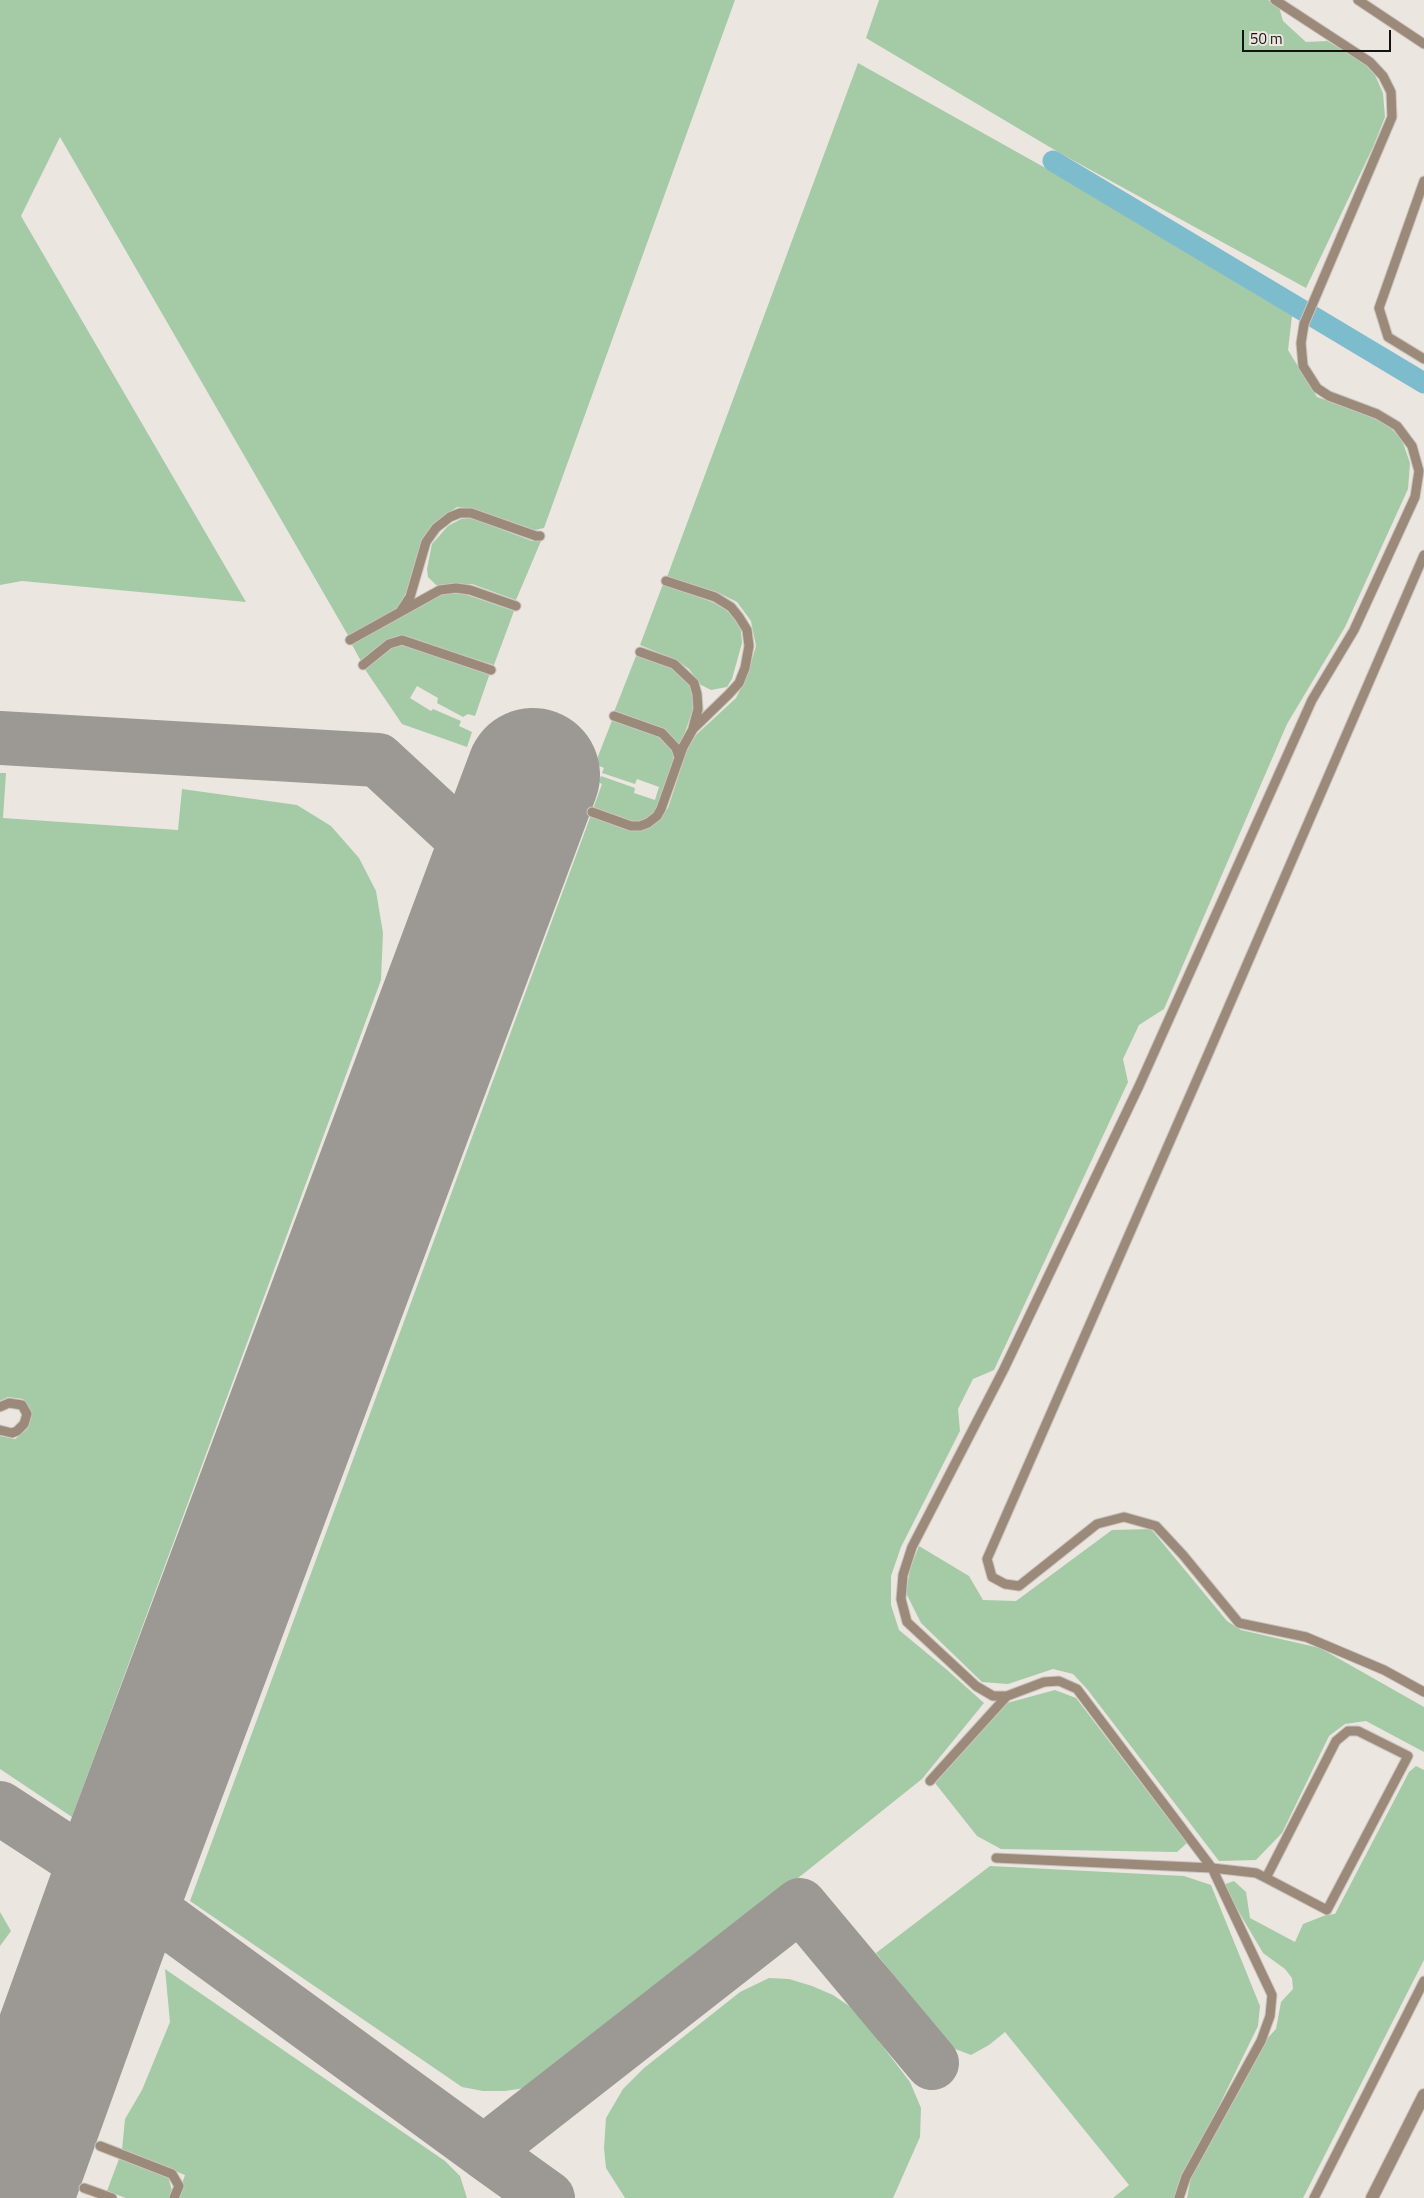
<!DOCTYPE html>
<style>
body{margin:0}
#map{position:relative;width:1424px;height:2198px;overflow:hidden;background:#ece6e0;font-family:"Titillium Web",sans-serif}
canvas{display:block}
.scale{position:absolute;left:1242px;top:30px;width:149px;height:22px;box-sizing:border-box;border:2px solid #151311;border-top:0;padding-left:6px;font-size:15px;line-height:18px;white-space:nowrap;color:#151311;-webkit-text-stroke:4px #ece6e0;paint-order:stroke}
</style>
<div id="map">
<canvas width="1424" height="2198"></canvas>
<div class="scale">50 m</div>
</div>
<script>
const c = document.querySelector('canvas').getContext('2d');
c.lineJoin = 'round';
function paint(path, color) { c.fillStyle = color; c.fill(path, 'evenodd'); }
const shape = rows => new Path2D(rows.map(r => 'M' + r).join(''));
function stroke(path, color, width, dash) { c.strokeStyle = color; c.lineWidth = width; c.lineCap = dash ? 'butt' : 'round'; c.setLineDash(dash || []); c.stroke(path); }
paint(shape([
 [0,0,735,0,544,528,535,530,473,509,457,507,432,525,423,540,407,591,399,606,388,615,349,637,60,137,21,216,246,602,22,581,0,585],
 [879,0,1268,0,1279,7,1283,21,1306,42,1327,41,1364,62,1375,75,1383,93,1385,117,1373,147,1306,288,1058,152,866,38],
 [858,63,1049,170,1292,316,1288,350,1317,397,1363,413,1386,423,1402,440,1410,463,1408,489,1345,627,1287,724,1164,1009,1139,1025,1123,1059,1128,1082,994,1370,973,1379,958,1409,960,1431,901,1547,891,1576,891,1605,899,1630,946,1669,984,1703,922,1779,549,2077,531,2087,505,2091,483,2091,462,2087,190,1901,591,815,632,831,640,831,651,826,659,819,668,808,688,747,697,734,736,698,747,676,756,646,751,621,737,602,717,592,667,577],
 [471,518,532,541,541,541,516,600,472,584,436,585,428,577,427,569,432,544,448,526,461,519],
 [663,584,712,602,726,610,735,618,741,631,742,643,732,679,727,687,711,690,701,685,689,669,676,660,640,645],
 [444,593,464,594,514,611,494,665,401,636,388,641,362,663,351,643,428,600],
 [402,643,490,673,475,716,468,714,463,717,437,703,438,698,417,686,410,698,431,711,433,709,461,721,459,726,472,732,467,747,402,724,364,668,388,649],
 [636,656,670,667,683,675,690,685,694,697,693,709,682,741,678,744,665,732,614,712],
 [613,718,659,736,672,748,674,760,657,810,650,817,641,821,631,822,593,809,602,784,598,782,601,776,635,788,634,793,655,800,659,787,637,779,635,784,602,773,604,768,595,764],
 [0,773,6,773,3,818,178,830,182,789,297,805,331,826,359,858,376,891,383,933,381,980,72,1817,0,1769,0,1436,15,1439,27,1429,31,1413,23,1399,8,1397,0,1401],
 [1151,1529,1227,1621,1241,1630,1320,1648,1424,1707,1424,1752,1366,1721,1345,1724,1329,1736,1282,1833,1256,1860,1219,1861,1087,1689,1073,1674,1053,1669,1008,1684,982,1682,921,1623,906,1593,910,1569,919,1546,969,1576,983,1600,1016,1601,1112,1530],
 [1055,1690,1076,1698,1187,1843,1177,1852,1001,1849,977,1836,935,1783,1007,1703],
 [1416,1766,1424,1770,1424,1960,1303,2198,1187,2198,1191,2177,1262,2044,1276,2029,1281,2002,1293,1989,1292,1978,1285,1969,1263,1953,1223,1885,1234,1881,1246,1892,1250,1918,1295,1942,1303,1924,1326,1915,1335,1914,1409,1772],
 [990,1866,1184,1876,1211,1885,1260,2006,1258,2026,1174,2198,1113,2198,1129,2185,1005,2032,989,2045,971,2055,950,2047,876,1953],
 [0,1912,11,1931,0,1946],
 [165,1969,445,2161,460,2176,467,2198,177,2198,185,2175,122,2150,125,2119,142,2090,170,2022],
 [769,1978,789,1979,812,1986,833,1995,855,2010,910,2082,921,2108,920,2137,893,2198,625,2198,606,2168,604,2148,606,2118,623,2089,644,2068,740,1992],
 [119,2159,168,2176,172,2191,170,2198,126,2198,107,2191]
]), '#a5caa6');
stroke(shape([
 [1053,161,1424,383]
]), '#7dbccc', 21);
stroke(shape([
 [0,738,378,760,498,871],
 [0,1808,118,1885,484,2152,800,1905,932,2063],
 [484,2152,548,2198]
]), '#9c9893', 54);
stroke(shape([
 [5,2198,118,1885,533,775]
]), '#9c9893', 134);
const lane = shape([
 [1358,0,1424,44],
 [1424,181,1379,308,1388,337,1424,359],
 [1424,555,1206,1059,987,1559,992,1577,1005,1584,1019,1586,1097,1524,1124,1517,1156,1526,1183,1555,1239,1623,1306,1637,1384,1670,1424,1692],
 [400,612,410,597,426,542,436,528,450,517,460,513,471,513,536,536,540,536],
 [350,640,440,590,456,588,470,590,516,606],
 [640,652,674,664,694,683,697,694,698,709,693,728],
 [363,665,389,644,402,640,491,670],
 [614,716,662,733,676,748,679,757],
 [592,812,631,826,640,826,648,823,657,816,661,809,683,747,693,729,729,694,739,683,745,668,749,646,747,630,739,617,731,607,715,597,666,581],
 [0,1407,9,1403,22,1405,27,1414,24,1424,17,1431,12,1433,0,1430],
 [930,1781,1007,1696],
 [996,1858,1212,1868,1256,1873,1266,1878,1327,1910,1408,1756,1358,1731,1348,1731,1336,1741,1266,1878],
 [100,2146,172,2174,179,2186,174,2198],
 [84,2188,112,2198],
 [1179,2198,1186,2177,1261,2041,1270,2016,1272,1995,1212,1868,1077,1689,1059,1681,1044,1682,1007,1696,993,1696,976,1686,907,1622,901,1599,903,1575,912,1547,1004,1369,1139,1086,1312,700,1354,630,1415,497,1419,471,1412,446,1397,426,1377,414,1329,396,1317,388,1303,366,1301,343,1304,324,1392,117,1391,92,1383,76,1370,62,1275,0],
 [1314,2198,1424,1981]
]);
const street = shape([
 [1372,2198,1424,2095]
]);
stroke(lane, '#cac4bf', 11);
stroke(street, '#cac4bf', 14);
stroke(lane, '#9b897a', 9);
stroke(street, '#9b897a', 12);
</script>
